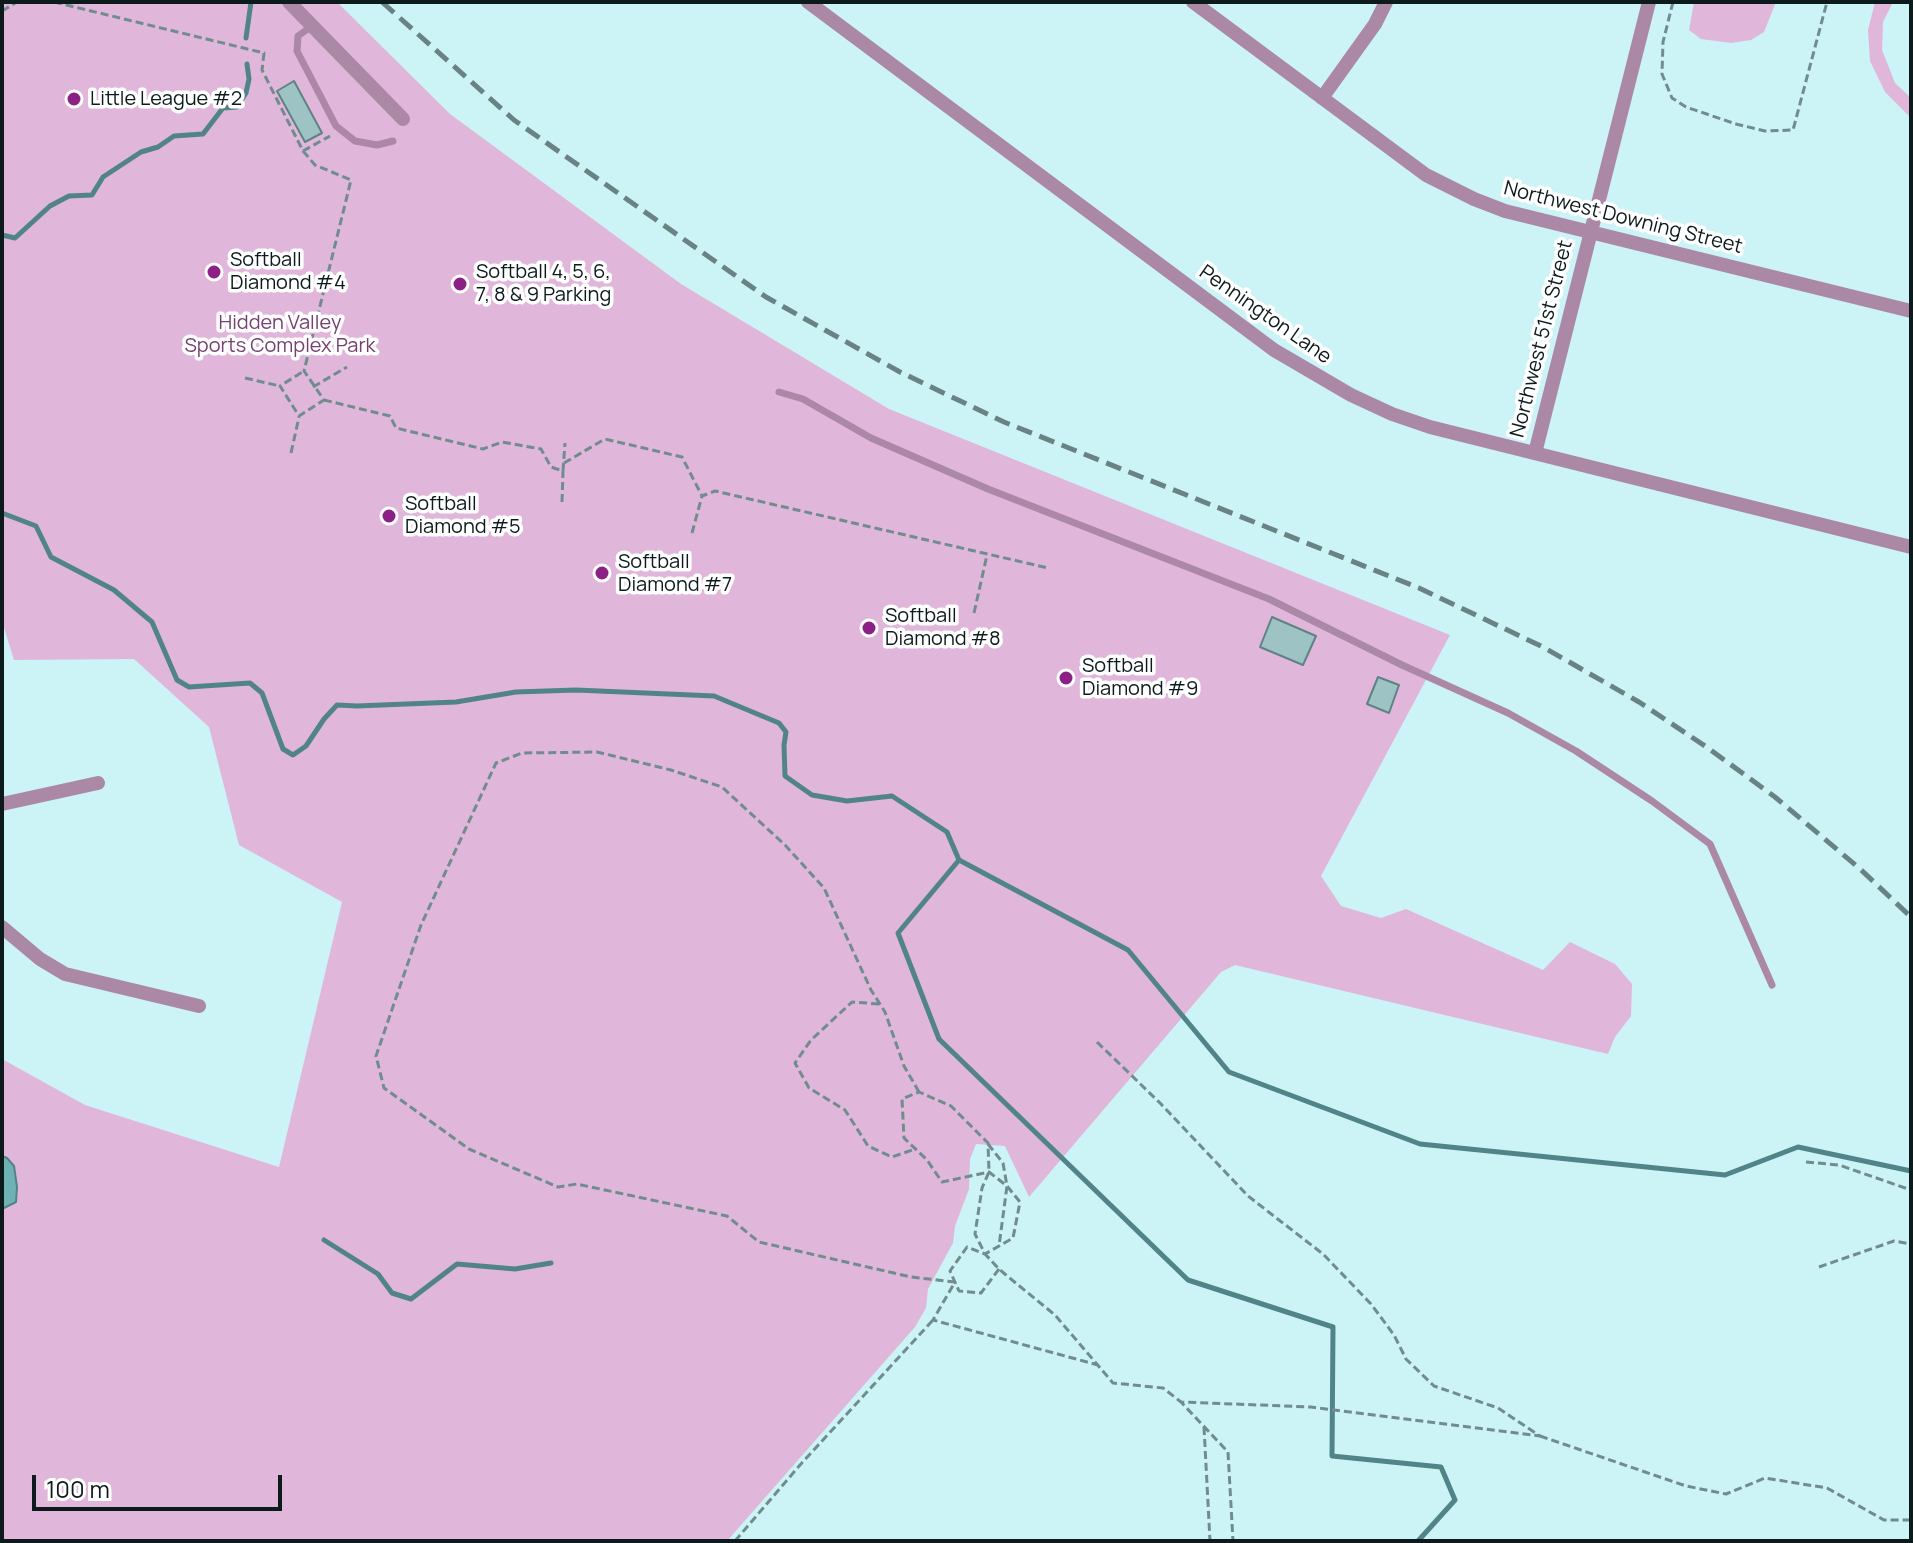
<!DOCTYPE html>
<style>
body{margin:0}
#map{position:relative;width:1913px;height:1543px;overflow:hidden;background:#ccf3f6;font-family:Manrope,sans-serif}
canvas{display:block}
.frame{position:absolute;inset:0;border:4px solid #0c1a1b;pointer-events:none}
.scale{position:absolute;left:32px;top:1475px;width:250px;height:36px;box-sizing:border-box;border:4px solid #0c1a1b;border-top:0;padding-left:10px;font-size:24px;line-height:28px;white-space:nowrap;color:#0c1a1b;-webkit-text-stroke:6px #fff;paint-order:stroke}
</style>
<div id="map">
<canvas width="1913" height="1543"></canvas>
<div class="frame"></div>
<div class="scale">100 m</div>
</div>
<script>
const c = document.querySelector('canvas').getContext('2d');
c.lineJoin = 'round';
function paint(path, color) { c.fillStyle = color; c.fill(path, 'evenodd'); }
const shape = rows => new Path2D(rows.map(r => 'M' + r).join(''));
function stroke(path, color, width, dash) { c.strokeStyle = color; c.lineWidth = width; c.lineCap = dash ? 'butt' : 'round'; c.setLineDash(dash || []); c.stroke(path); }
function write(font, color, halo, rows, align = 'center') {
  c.font = font + ' Manrope,sans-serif'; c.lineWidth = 7; c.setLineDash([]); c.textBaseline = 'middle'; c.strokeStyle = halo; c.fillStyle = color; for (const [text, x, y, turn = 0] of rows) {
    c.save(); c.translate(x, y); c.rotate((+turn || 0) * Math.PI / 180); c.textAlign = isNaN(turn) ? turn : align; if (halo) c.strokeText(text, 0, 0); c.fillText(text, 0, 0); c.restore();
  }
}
paint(shape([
 [2,2,337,2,450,114,681,284,889,409,1450,635,1321,876,1341,906,1381,918,1406,909,1543,970,1570,942,1615,964,1632,984,1631,1016,1615,1037,1608,1054,1235,965,1221,972,1029,1197,1005,1146,976,1144,970,1159,969,1189,955,1226,953,1243,928,1289,926,1308,915,1327,727,1541,2,1541,2,1209,16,1202,7,1158,2,1156,2,1059,85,1105,279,1167,342,902,239,845,209,727,134,659,14,660,2,621],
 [1694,2,1776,2,1764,32,1751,40,1731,43,1701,39,1689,30],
 [1875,2,1893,2,1883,22,1882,50,1895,83,1911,98,1911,118,1885,92,1870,61,1868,30]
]), '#e0b7da');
const water = shape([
 [2,1156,7,1158,14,1166,17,1187,16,1202,2,1209,2,1156]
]);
paint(water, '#6fb2b6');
stroke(water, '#518488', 2);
stroke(shape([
 [246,38,251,2],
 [2,235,15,238,50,206,69,196,92,195,103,177,141,152,158,147,174,136,203,134,223,108,237,107,246,93,249,79,247,64],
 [2,513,36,526,51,557,114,590,152,622,177,680,189,687,250,683,262,693,283,749,293,755,306,746,324,719,337,705,357,706,456,702,516,692,576,690,714,696,779,723,786,732,784,745,785,776,812,795,847,801,892,796,947,832,959,860,898,933,939,1039,1188,1280,1333,1327,1332,1456,1441,1467,1455,1500,1418,1541],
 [959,860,1128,950,1229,1072,1420,1144,1725,1175,1798,1147,1911,1171],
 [324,1240,378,1274,392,1293,411,1299,457,1264,515,1269,551,1263]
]), '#518488', 5);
const building = shape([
 [294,81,322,133,305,142,277,91,294,81],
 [1272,617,1316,636,1303,665,1260,647,1272,617],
 [1378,677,1399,685,1389,713,1367,704,1378,677]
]);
paint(building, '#9dc3c5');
stroke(building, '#5f8285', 2);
stroke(shape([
 [54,2,264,53,262,70,303,151,315,165,351,180,304,371,324,400,299,416,280,386,304,371],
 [1673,2,1663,42,1662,74,1672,98,1686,107,1736,124,1765,131,1793,130,1827,2],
 [2,11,17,2],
 [303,151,330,136],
 [245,378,280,386],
 [313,387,347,367],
 [324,400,390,416,396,428,483,449,502,442,541,449,551,467,563,471,565,443],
 [291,453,299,417],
 [564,463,605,439,682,457,702,496,715,491,1048,568],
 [562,502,563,471],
 [692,533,702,496],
 [974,613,987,555],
 [879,1004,852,1002,811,1040,795,1063,809,1088,845,1110,868,1146,892,1157,915,1149],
 [1097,1042,1160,1103,1248,1196,1323,1254,1371,1304,1394,1335,1406,1359,1434,1386,1498,1408,1540,1436,1311,1407,1181,1402,1228,1452,1233,1541],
 [919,1092,904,1066,885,1012,871,990,824,888,785,845,722,787,671,770,597,752,522,753,496,763,421,925,376,1056,384,1088,469,1149,558,1187,577,1184,727,1216,759,1242,911,1277,955,1282,933,1320,1098,1365],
 [988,1144,1003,1163,1007,1186,999,1246],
 [1806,1162,1839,1165,1911,1190],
 [1819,1267,1894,1241,1911,1244],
 [999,1269,981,1293,959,1291,950,1271,967,1247,985,1254,1013,1238,1020,1202,1007,1186,989,1172,942,1182,927,1160,904,1138,902,1099,919,1092,951,1106,988,1143,989,1172,982,1188,975,1234,985,1254,999,1269,1006,1275,1055,1315,1113,1383,1163,1388,1181,1402],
 [1204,1427,1210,1541],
 [1540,1436,1686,1486,1726,1494,1765,1478,1827,1488,1884,1520,1911,1520],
 [735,1541,800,1465,933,1320]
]), '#718c8e', 3, [8, 4]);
stroke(shape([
 [312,26,298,36,297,51,336,126,355,141,377,145,393,141],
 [779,392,803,399,871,438,988,489,1269,599,1402,665,1508,713,1576,751,1652,801,1710,844,1772,985]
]), '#ab89a6', 7);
stroke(shape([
 [289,2,403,119],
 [808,2,1274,350,1351,395,1392,414,1430,427,1911,547],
 [1193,2,1426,175,1474,199,1505,211,1911,311],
 [1322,98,1375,24,1386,2],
 [1535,453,1649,2],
 [2,804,98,783],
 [2,927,40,959,65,974,199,1006]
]), '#ab89a6', 14);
stroke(shape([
 [382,2,514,120,766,297,900,372,1004,422,1419,588,1543,647,1639,702,1708,748,1775,797,1859,868,1911,917]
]), '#698385', 5, [16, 8]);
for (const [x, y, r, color] of [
 [74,99,8,"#8c2185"],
 [214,272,8,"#8c2185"],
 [460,284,8,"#8c2185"],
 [389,516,8,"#8c2185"],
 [602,573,8,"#8c2185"],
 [869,628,8,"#8c2185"],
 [1066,678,8,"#8c2185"]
]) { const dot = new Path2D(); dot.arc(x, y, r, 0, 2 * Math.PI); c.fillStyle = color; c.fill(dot); stroke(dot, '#fff', 3); }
write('20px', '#0c1a1b', '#fff', [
 ["Little League #2",90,99],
 ["Softball",230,260],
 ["Diamond #4",230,283],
 ["Softball 4, 5, 6,",476,272],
 ["7, 8 & 9 Parking",476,295],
 ["Softball",405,504],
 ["Diamond #5",405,527],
 ["Softball",618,562],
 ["Diamond #7",618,585],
 ["Softball",885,616],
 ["Diamond #8",885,639],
 ["Softball",1082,666],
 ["Diamond #9",1082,689]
], 'left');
write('20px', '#0c1a1b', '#fff', [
 ["Northwest Downing Street",1623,218,14],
 ["Pennington Lane",1265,315,35],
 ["Northwest 51st Street",1542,339,-76]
]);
write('20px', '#764171', '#fff', [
 ["Hidden Valley",280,323],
 ["Sports Complex Park",280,346]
]);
</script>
